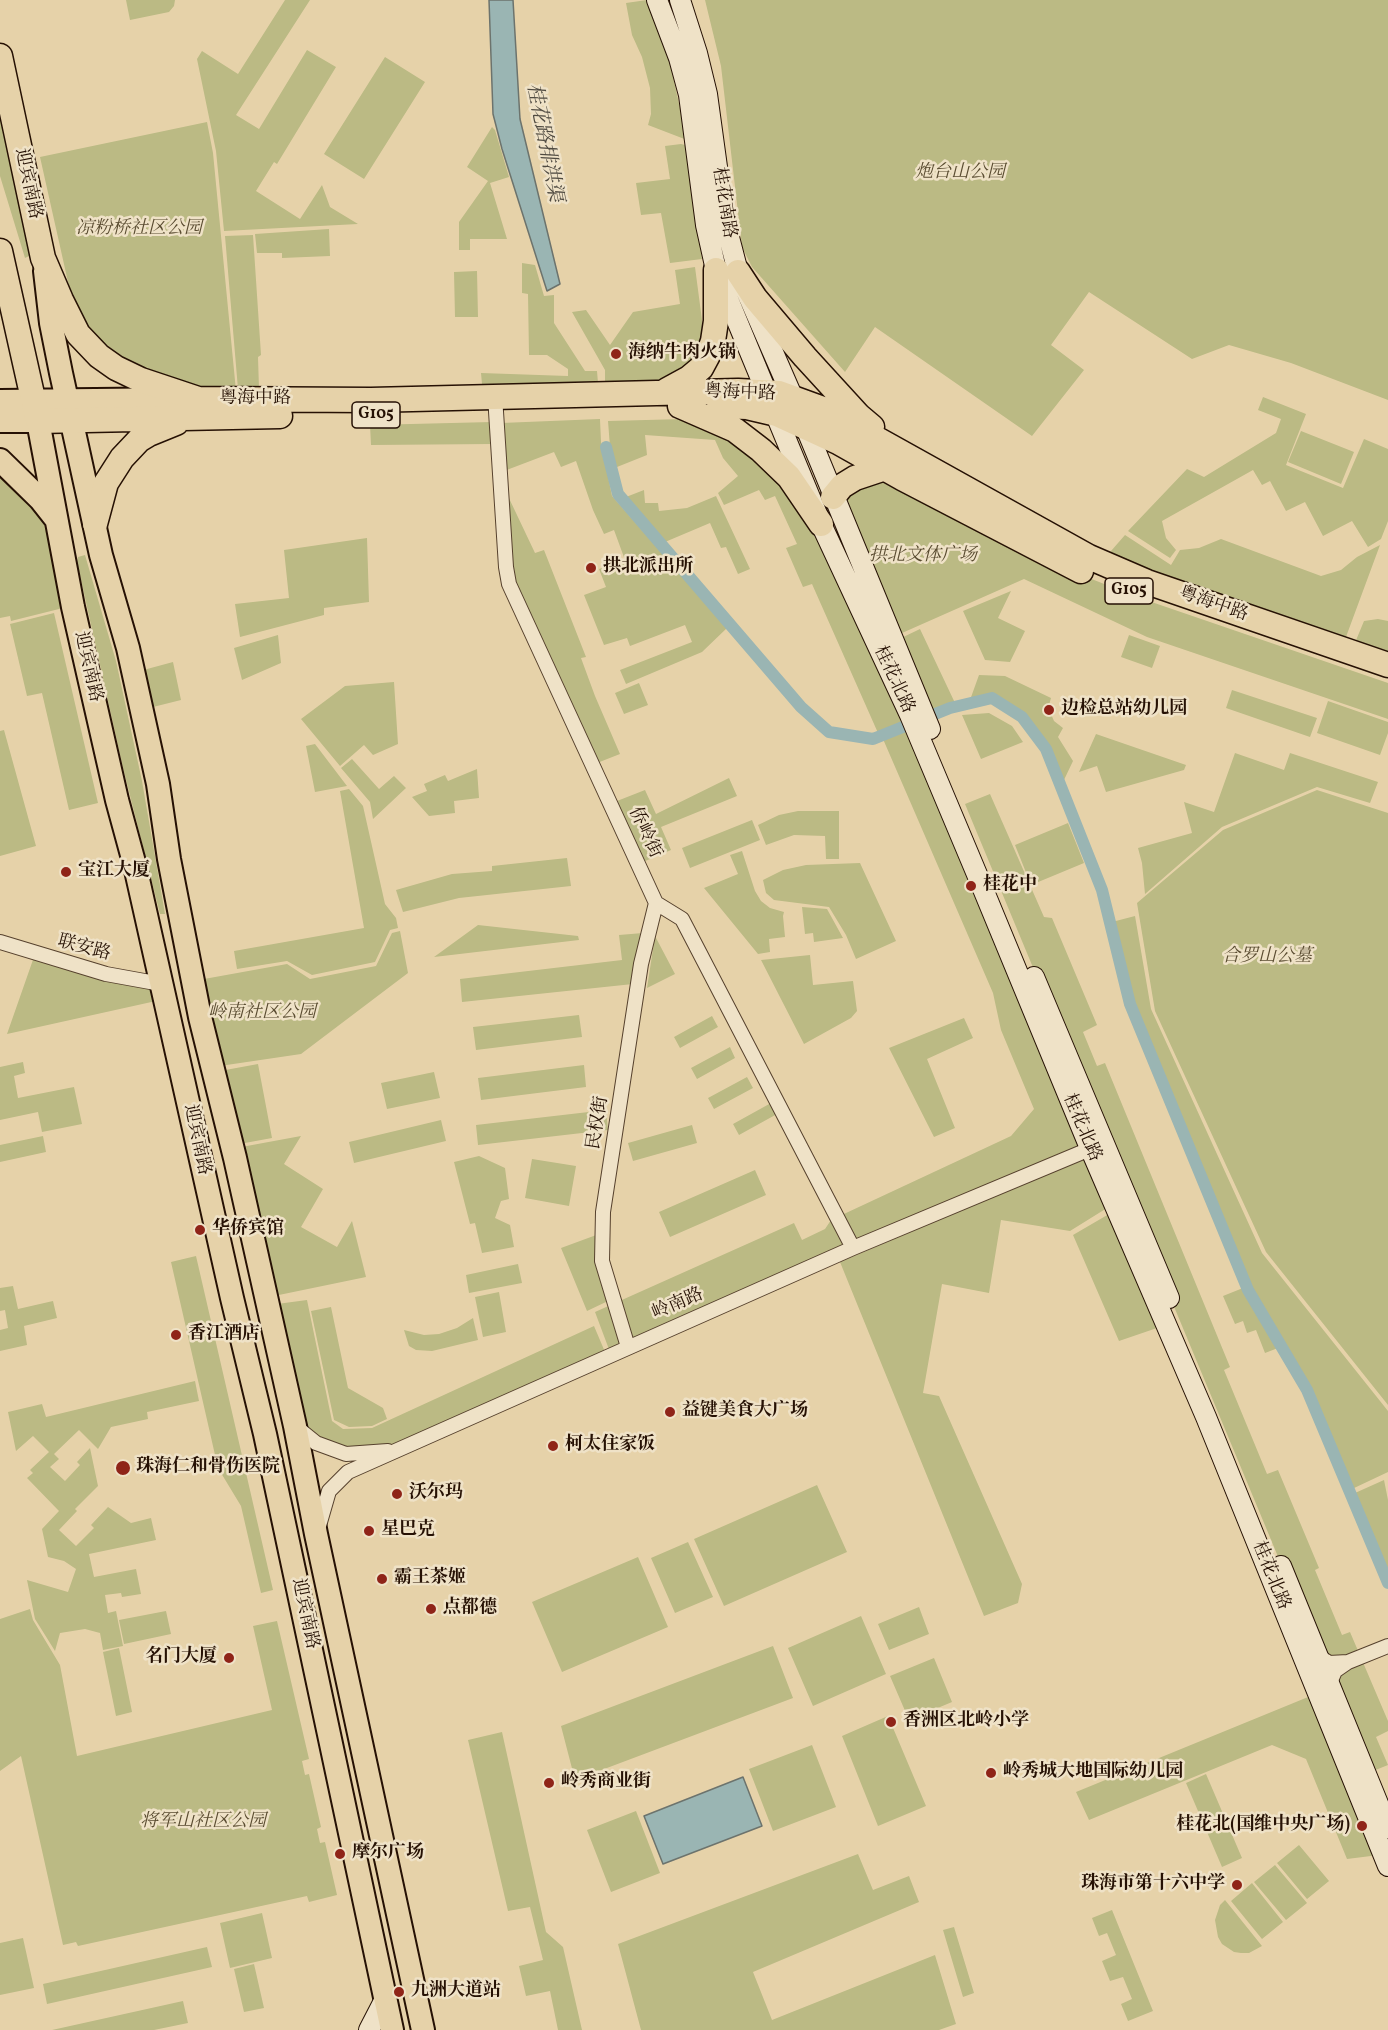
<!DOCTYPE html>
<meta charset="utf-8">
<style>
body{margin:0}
canvas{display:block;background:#e6d2a9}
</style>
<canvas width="1388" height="2030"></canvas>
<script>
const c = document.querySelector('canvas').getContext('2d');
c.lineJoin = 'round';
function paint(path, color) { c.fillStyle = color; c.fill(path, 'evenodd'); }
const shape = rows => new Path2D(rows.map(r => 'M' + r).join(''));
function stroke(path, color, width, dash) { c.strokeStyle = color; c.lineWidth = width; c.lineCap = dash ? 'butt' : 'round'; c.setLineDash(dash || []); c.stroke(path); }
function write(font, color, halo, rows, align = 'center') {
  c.font = font + ' Vollkorn,"Noto Serif SC",serif'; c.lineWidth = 5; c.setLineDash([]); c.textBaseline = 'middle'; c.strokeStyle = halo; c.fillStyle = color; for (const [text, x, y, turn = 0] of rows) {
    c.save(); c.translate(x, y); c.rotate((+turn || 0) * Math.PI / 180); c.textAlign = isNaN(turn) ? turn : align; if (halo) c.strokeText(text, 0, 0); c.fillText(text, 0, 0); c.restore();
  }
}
paint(shape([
 [126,0,175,0,174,6,169,12,130,20],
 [285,0,310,0,236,115,259,129,307,50,336,67,277,164,274,162,256,191,300,219,322,185,330,207,358,224,224,231,216,151,197,59,202,51,238,74],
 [647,0,670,63,687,140,648,125,651,114,650,88,642,57,632,35,626,3],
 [705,0,1388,0,1388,400,1291,363,1229,345,1192,359,1089,292,1051,345,1084,370,1032,436,875,327,845,372,752,267,742,247,721,66],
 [385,57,425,82,364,179,324,154],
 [0,109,31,255,25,258,0,176],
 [207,122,213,153,236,391,203,388,140,371,104,343,88,328,70,291,40,157],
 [492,127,495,130,509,177,490,183,507,239,470,239,470,250,459,250,459,222,488,181,467,167],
 [681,144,689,146,702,259,670,263,661,213,641,215,636,183,670,179,665,146],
 [329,229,330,256,282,258,282,253,257,253,255,234],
 [253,235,261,355,258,357,259,389,238,389,225,236],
 [522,263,535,265,544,296,554,295,554,323,585,371,597,371,598,383,482,384,481,373,568,376,568,369,547,355,529,355,528,294,522,293],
 [695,267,705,343,697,360,677,374,655,382,605,383,605,370,572,312,586,310,610,345,633,312,680,304,675,270],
 [477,271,478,317,455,317,454,272],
 [1263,397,1306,414,1286,465,1343,488,1364,439,1388,449,1388,521,1381,539,1368,547,1352,521,1323,536,1305,502,1286,511,1270,481,1262,485,1253,470,1162,521,1166,538,1176,550,1170,558,1128,531,1187,469,1204,477,1276,433,1281,419,1258,410],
 [600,419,601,442,612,496,727,628,702,652,626,684,620,670,692,642,685,625,630,646,627,638,604,645,584,595,606,587,599,569,625,560,614,530,604,534,593,510,576,461,561,467,554,452,504,471,501,423],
 [684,419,733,433,818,527,907,721,878,733,812,584,803,587,786,548,797,544,775,496,765,500,759,490,724,505,718,493,738,476,723,458,715,440,645,435,647,455,617,467,610,447,608,421],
 [492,422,493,444,371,445,370,425],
 [1301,431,1354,452,1341,484,1288,462],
 [0,470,47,514,71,606,11,621,10,616,0,618],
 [885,470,1084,576,1137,597,1388,683,1388,719,1147,637,1024,579,893,637,835,497],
 [644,490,645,503,658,503,659,511,687,508,716,496,750,569,738,574,726,547,721,548,710,523,665,542,626,497],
 [507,494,535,553,544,550,586,657,581,658,595,696,620,754,597,763,516,583,510,566],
 [1125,535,1171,565,1180,550,1199,548,1221,539,1321,576,1341,570,1357,557,1380,545,1343,645,1104,559],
 [367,538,369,602,324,608,324,615,240,637,235,604,289,598,284,550],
 [85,555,116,661,142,781,165,914,160,914,123,768,77,562,78,557],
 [1011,591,998,618,1025,631,1010,662,985,660,963,611],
 [54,613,98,803,69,810,42,693,27,696,10,624],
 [1378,619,1388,621,1388,662,1352,650,1364,621],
 [920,629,955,703,927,713,897,640],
 [278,635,281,663,242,680,234,648],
 [1129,635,1160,646,1152,668,1121,657],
 [173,662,181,700,145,709,136,672],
 [979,675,1005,676,1051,698,1049,705,1051,714,1054,721,1063,728,1058,737,1073,761,1063,782,1049,748,1023,715,992,695,970,700],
 [394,682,398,744,373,755,364,745,340,766,301,719,345,686],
 [639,683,648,705,624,714,615,693],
 [1232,690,1317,718,1310,737,1226,708],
 [1328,701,1388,722,1388,733,1380,755,1317,733],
 [989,713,1012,726,1023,742,981,759,962,715],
 [911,728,1085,1147,610,1352,595,1312,794,1223,802,1240,825,1229,831,1220,1011,1136,1034,1109,1001,1030,993,993,883,739],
 [4,730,36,846,0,856,0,731],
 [1096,734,1186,765,1184,770,1106,792,1097,766,1079,772],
 [315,744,347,786,315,792,306,746],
 [1235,753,1284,770,1290,753,1378,782,1370,803,1317,787,1222,827,1145,894,1142,863,1138,848,1192,833,1184,802,1214,812],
 [352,759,379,789,394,776,406,788,373,819,370,802,341,768],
 [477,769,479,798,454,801,455,813,429,816,412,797,427,791,424,784,445,775,448,781],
 [729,778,737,796,661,827,671,850,643,862,617,801,645,790,656,814],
 [349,789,363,806,385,904,396,918,398,928,390,930,375,962,312,975,287,961,237,969,234,951,364,928,340,791],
 [1317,790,1388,813,1388,1405,1266,1252,1155,1011,1137,903,1223,830],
 [990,794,1044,917,1052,918,1097,1025,1083,1032,1097,1066,1105,1063,1230,1367,1224,1370,1267,1474,1278,1470,1319,1568,1315,1570,1342,1635,1350,1632,1388,1721,1388,1731,1376,1737,1388,1765,1368,1773,965,804],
 [798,811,839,811,839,859,826,859,825,836,794,835,766,845,758,825,779,815],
 [752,820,760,840,690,868,682,848],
 [1068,823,1084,863,1031,885,1015,845],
 [742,851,755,891,761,901,770,908,784,912,783,916,785,937,769,939,770,952,758,954,704,888,738,874,730,855],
 [567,858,571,886,459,898,403,912,396,890,452,874,492,871,492,866],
 [860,863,896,941,856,959,846,935,829,907,774,900,766,893,763,880,783,870,806,865],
 [802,907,827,909,843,938,814,942,813,933,805,934],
 [1135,916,1151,1009,1262,1253,1388,1411,1388,1472,1352,1489,1310,1391,1250,1291,1131,1002,1112,922],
 [478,925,578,936,579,940,434,957],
 [400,931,408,973,301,1054,213,1067,193,981,287,964,310,979,376,966,392,933],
 [643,933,633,984,462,1002,460,979,622,960,619,935],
 [655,936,675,974,647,988],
 [35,954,161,984,165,999,7,1034],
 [810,955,813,985,853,981,857,1011,851,1018,804,1044,761,960],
 [579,1015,582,1037,476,1050,473,1027],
 [712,1016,718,1027,680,1048,674,1037],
 [964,1018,973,1038,927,1059,955,1128,934,1137,889,1048],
 [730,1047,735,1058,697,1079,691,1068],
 [23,1062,25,1073,14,1076,18,1098,74,1087,82,1124,42,1132,38,1112,0,1120,0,1067],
 [258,1064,272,1138,234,1145,220,1071],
 [584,1065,586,1087,481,1100,478,1078],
 [434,1072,440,1098,387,1109,381,1083],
 [747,1077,753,1088,714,1109,708,1098],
 [771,1103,777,1114,739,1135,733,1124],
 [606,1110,608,1130,478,1145,476,1125],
 [441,1120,446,1141,354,1163,349,1142],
 [692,1125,697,1143,633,1161,628,1143],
 [43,1136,46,1152,0,1162,0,1145],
 [301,1136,284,1164,323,1189,301,1227,337,1247,352,1221,366,1277,274,1296,236,1148],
 [479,1156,505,1168,509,1199,501,1201,495,1218,510,1225,514,1247,482,1253,475,1223,470,1224,454,1162],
 [1085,1158,1107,1208,1070,1231,1001,1220,989,1293,942,1284,923,1393,939,1396,1022,1584,1018,1603,984,1616,840,1262],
 [532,1159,576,1166,569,1206,525,1198],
 [755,1170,766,1195,670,1237,659,1212],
 [1109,1214,1157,1328,1119,1341,1073,1235],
 [599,1234,608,1301,587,1311,561,1248],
 [196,1256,273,1590,261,1593,241,1506,218,1468,171,1262],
 [518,1264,522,1283,469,1293,466,1275],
 [13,1286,18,1309,53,1301,57,1318,24,1326,27,1345,0,1351,0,1330,8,1328,5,1310,0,1311,0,1288],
 [1243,1288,1278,1348,1265,1353,1256,1330,1247,1333,1243,1321,1235,1324,1223,1296],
 [499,1292,506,1332,483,1337,475,1297],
 [307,1300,332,1421,343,1429,372,1428,594,1326,605,1352,395,1446,347,1448,319,1439,299,1424,277,1304],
 [331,1307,348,1388,383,1408,387,1419,372,1426,349,1427,334,1420,311,1311],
 [473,1318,478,1340,432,1351,416,1350,409,1346,404,1330,424,1335,439,1334,457,1328],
 [195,1381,199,1401,147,1412,148,1419,111,1427,98,1449,79,1430,54,1454,59,1459,50,1467,65,1481,80,1465,77,1462,90,1448,98,1486,75,1509,77,1511,59,1530,76,1546,94,1528,91,1525,108,1507,131,1523,151,1518,156,1540,89,1554,94,1577,136,1569,141,1594,122,1597,121,1593,105,1595,108,1613,116,1611,123,1646,103,1650,100,1633,85,1629,60,1633,55,1651,35,1619,27,1580,68,1592,76,1569,64,1561,48,1557,42,1529,59,1511,27,1478,33,1473,30,1470,49,1452,33,1436,16,1451,8,1412,42,1404,46,1417],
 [1384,1480,1388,1500,1388,1573,1355,1493],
 [817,1485,847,1552,724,1606,694,1539],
 [688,1542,713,1597,675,1613,651,1558],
 [638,1557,668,1627,562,1672,532,1602],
 [919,1607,929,1634,889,1650,878,1624],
 [30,1609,33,1620,60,1665,77,1756,272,1710,253,1626,277,1621,309,1759,302,1761,305,1775,309,1774,321,1827,317,1829,320,1843,325,1842,337,1895,309,1902,307,1896,78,1946,76,1942,63,1945,21,1756,0,1771,0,1619],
 [166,1611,171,1634,124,1644,119,1620],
 [861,1616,886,1674,813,1706,788,1648],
 [773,1646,793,1698,575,1780,561,1726],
 [119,1648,132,1712,116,1716,103,1652],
 [934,1658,952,1702,909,1720,890,1676],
 [1313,1695,1379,1855,1347,1859,1306,1759,1272,1745,1089,1820,1076,1792],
 [888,1716,926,1806,878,1826,842,1736],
 [502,1732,546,1932,563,1947,582,2030,558,2030,550,1991,526,1996,519,1966,543,1960,530,1907,508,1911,468,1740],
 [812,1745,836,1807,773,1831,749,1769],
 [1206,1774,1242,1858,1222,1867,1186,1783],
 [636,1811,660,1873,611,1892,587,1830],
 [1299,1845,1329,1881,1307,1899,1277,1863],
 [858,1854,873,1890,909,1876,919,1902,753,1972,772,2020,935,1955,956,2024,939,2030,641,2030,618,1944],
 [1275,1865,1307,1903,1286,1920,1254,1882],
 [1252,1883,1283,1922,1262,1939,1231,1901],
 [1225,1900,1262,1946,1249,1953,1241,1953,1234,1952,1222,1944,1218,1937,1215,1920,1220,1905],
 [1112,1910,1153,2011,1128,2021,1121,2004,1132,1999,1123,1977,1110,1981,1102,1961,1116,1955,1107,1933,1099,1936,1092,1918],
 [262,1913,272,1958,230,1968,220,1923],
 [954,1927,974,1993,963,1997,943,1930],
 [23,1938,34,1988,0,1995,0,1943],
 [207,1947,212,1967,47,2004,43,1984],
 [254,1964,264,2008,244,2012,234,1969],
 [183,2001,188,2023,154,2030,52,2030]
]), '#bbba84');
const water = shape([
 [489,0,513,0,520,119,560,284,547,291,502,149,493,114,489,0],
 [743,1777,762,1826,663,1864,644,1816,743,1777]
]);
paint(water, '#9ab5b3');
stroke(water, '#6c736d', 1.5);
stroke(shape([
 [606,447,618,494,801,707,829,732,873,739,950,708,992,698,1022,717,1046,749,1102,890,1130,1004,1248,1290,1307,1390,1388,1583]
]), '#9ab5b3', 12);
const minor = shape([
 [495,396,506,567,509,584,656,903,682,919,853,1248],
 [0,942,106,974,161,984],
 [628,1347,602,1261,603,1212,641,964,656,903],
 [295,1426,316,1443,346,1454,388,1451],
 [318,1529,329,1491,348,1472,853,1248,1097,1146],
 [1317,1655,1329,1663,1348,1662,1335,1671,1332,1678,1330,1687],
 [1348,1662,1388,1646]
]);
const secondary = shape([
 [657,0,679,58,689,95,706,225,716,270,821,524,910,715,976,872,1090,1148,1206,1417,1388,1866],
 [680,0,697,53,707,94,724,218,738,272,806,428,930,729],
 [1034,977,1169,1298],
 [1281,1566,1388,1828],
 [369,2030,385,1999]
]);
const primary = shape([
 [45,271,51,323,61,373,101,555,128,648,158,784,169,859,200,1017,235,1158,295,1426,316,1534,423,2030],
 [0,401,190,399],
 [0,421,38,421,73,607,117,800,135,866,232,1298,265,1434,392,2030],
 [0,460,40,499,55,518]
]);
const trunk = shape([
 [0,56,43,258,61,300,78,334,99,356,116,368,141,380,198,399,371,400,738,391,779,393,823,409,1089,557,1147,582,1388,665],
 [0,251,38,421,280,416],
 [738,272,755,298,805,357,859,416,872,427],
 [667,390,689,378,701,368,708,355,713,341,716,321,716,270],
 [680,406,735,430,761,450,789,477,821,524],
 [719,406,747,407,777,414,838,442,902,478,1081,571],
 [833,497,842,486,855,478,885,468],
 [95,524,106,483,122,458,139,440,149,434,176,423]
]);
stroke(minor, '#56412d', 16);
stroke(secondary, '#261104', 22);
stroke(primary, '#261104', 26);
stroke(trunk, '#261104', 27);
stroke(minor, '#efe2c7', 14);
stroke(secondary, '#efe2c7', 20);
stroke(primary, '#e6d2a9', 22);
stroke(trunk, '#e6d2a9', 24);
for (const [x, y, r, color] of [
 [616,354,6,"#8f2418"],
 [591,568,6,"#8f2418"],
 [1049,710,6,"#8f2418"],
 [66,872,6,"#8f2418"],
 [971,886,6,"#8f2418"],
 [200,1230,6,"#8f2418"],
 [176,1335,6,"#8f2418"],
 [670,1412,6,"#8f2418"],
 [553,1446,6,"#8f2418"],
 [123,1468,8,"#8f2418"],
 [397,1494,6,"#8f2418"],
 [369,1531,6,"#8f2418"],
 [382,1579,6,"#8f2418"],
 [431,1609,6,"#8f2418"],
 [229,1658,6,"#8f2418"],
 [891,1722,6,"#8f2418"],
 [991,1773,6,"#8f2418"],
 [549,1783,6,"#8f2418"],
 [1362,1826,6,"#8f2418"],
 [340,1854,6,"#8f2418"],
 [1237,1885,6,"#8f2418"],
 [399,1992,6,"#8f2418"]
]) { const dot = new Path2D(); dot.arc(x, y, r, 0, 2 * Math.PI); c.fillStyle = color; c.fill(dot); stroke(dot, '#efe2c7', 2); }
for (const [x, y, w] of [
 [376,415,48],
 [1129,591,48]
]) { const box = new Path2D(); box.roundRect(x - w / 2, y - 13, w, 26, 4.5); c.fillStyle = '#efe2c7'; c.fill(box); stroke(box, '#261104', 1.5); }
write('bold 16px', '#261104', null, [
 ["G105",376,415],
 ["G105",1129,591]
]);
write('italic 18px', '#5a4c31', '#efe2c7', [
 ["炮台山公园",960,174],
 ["凉粉桥社区公园",139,230],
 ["拱北文体广场",923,557],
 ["合罗山公墓",1267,958],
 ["岭南社区公园",262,1014],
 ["将军山社区公园",203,1823]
]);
write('18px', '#261104', '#efe2c7', [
 ["迎宾南路",27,184,78],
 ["桂花南路",723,203,81],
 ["粤海中路",740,394,2],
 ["粤海中路",255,400],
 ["粤海中路",1213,605,19],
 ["迎宾南路",87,667,77],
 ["桂花北路",893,680,65],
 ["侨岭街",644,833,65],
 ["联安路",84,949,15],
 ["民权街",599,1123,-81],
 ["桂花北路",1081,1128,67],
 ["迎宾南路",196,1140,78],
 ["岭南路",678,1305,-23],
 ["桂花北路",1270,1576,68],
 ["迎宾南路",304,1614,78]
]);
write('bold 18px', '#261104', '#efe2c7', [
 ["海纳牛肉火锅",628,354],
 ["拱北派出所",603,568],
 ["边检总站幼儿园",1061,710],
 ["宝江大厦",78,872],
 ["桂花中",983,886],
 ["华侨宾馆",212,1230],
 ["香江酒店",188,1335],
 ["益键美食大广场",682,1412],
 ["柯太住家饭",565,1446],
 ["珠海仁和骨伤医院",136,1468],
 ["沃尔玛",409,1494],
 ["星巴克",381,1531],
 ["霸王茶姬",394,1579],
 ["点都德",443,1609],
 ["名门大厦",217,1658,"right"],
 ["香洲区北岭小学",903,1722],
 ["岭秀城大地国际幼儿园",1003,1773],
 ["岭秀商业街",561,1783],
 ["桂花北(国维中央广场)",1350,1826,"right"],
 ["摩尔广场",352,1854],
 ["珠海市第十六中学",1225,1885,"right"],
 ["九洲大道站",411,1992]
], 'left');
write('italic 20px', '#4f4a41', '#efe2c7', [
 ["桂花路排洪渠",543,143,79]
]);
</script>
